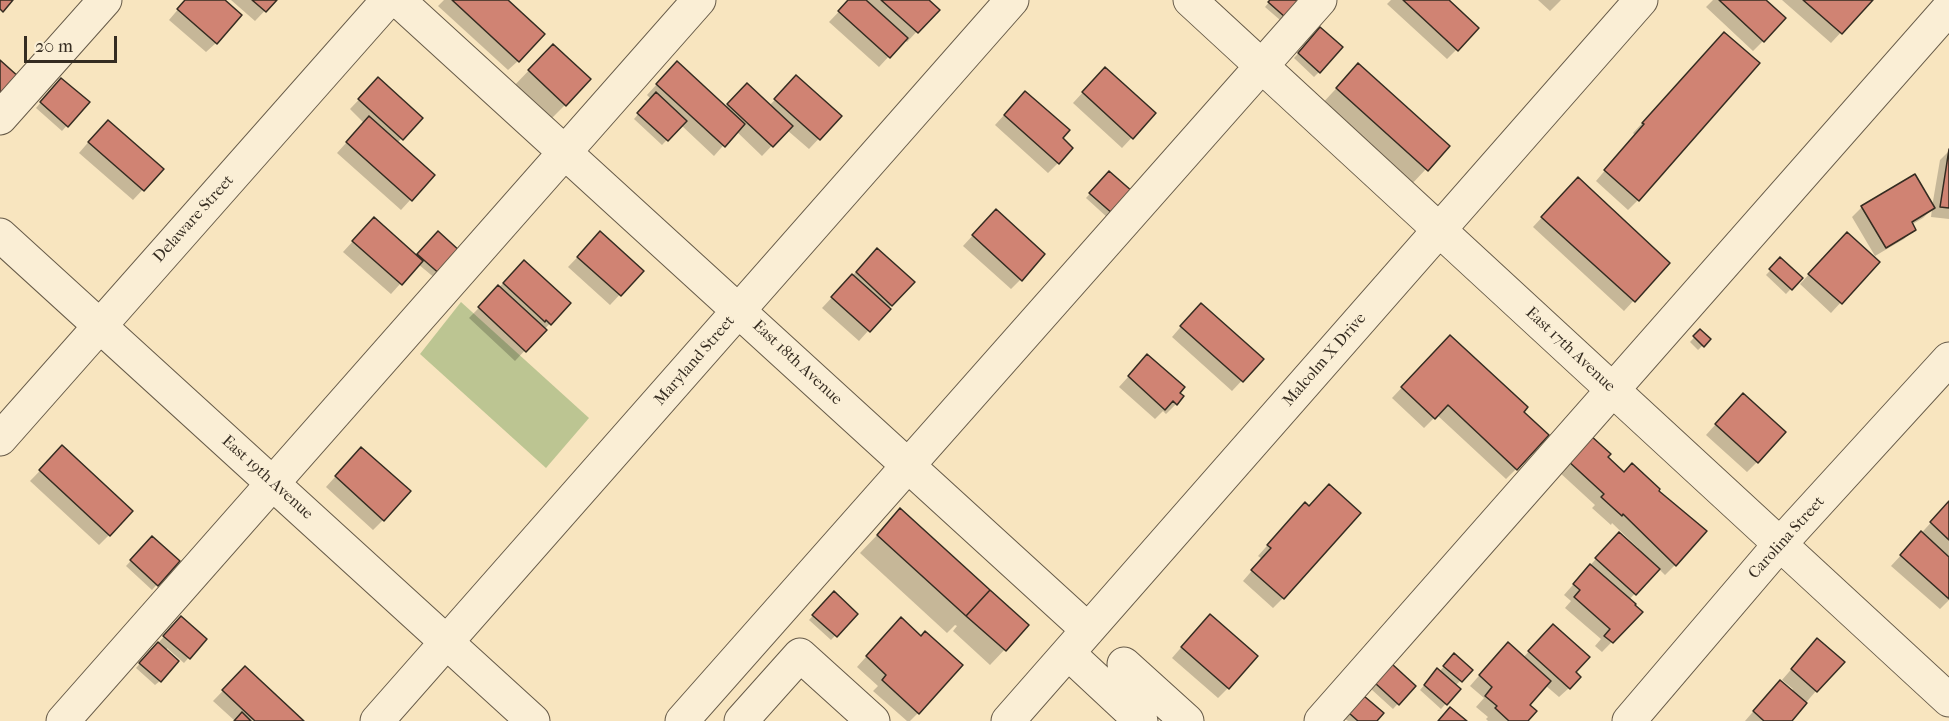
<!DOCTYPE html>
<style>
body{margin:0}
#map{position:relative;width:1949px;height:721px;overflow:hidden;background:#f8e5bf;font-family:"IM FELL French Canon",serif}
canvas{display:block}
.scale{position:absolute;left:24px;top:36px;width:93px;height:27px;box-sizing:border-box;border:3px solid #352c21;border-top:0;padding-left:8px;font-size:18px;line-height:21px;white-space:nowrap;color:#352c21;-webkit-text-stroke:4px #faeed5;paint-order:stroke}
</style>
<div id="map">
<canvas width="1949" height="721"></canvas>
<div class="scale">20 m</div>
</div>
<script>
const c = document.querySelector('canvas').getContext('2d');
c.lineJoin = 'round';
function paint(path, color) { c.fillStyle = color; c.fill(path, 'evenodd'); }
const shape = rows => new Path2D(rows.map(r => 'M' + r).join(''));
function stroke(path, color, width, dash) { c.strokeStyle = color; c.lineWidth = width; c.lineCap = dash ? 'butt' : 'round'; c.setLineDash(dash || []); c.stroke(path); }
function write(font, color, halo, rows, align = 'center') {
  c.font = font + ' "IM FELL French Canon",serif'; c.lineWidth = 5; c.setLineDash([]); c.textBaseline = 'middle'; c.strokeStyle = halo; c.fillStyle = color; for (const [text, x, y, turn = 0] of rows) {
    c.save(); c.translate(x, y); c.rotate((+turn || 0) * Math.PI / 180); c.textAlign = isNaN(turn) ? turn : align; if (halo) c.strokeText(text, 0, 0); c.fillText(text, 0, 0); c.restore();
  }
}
paint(shape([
 [461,302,589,418,546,468,420,354]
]), '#bcc592');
paint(shape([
 [186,0,222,0,216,43,206,52,169,20],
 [231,0,275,0,255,21],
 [444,0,506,0,518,61,508,70,438,6],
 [850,0,927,0,937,10,907,42,904,40,879,67,829,22],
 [1271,0,1298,0,1280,20,1265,7],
 [1391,0,1447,0,1457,49,1447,59,1387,4],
 [1538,0,1561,0,1550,11],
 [1713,0,1764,0,1763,41,1753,51,1706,7],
 [1782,0,1871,0,1831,43],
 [1321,29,1319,72,1314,77,1294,58],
 [1715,44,1638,200,1628,210,1596,181,1635,135,1633,133],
 [535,64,565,105,547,123,511,89],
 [1358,65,1426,169,1409,187,1319,107],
 [667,73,725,107,737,95,769,106,787,87,840,116,809,149,787,130,762,156,736,131,714,156,681,125,662,145,634,119,651,99,647,95],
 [1095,79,1154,114,1122,148,1073,103],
 [57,84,87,103,62,131,36,108],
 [369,89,421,118,397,143,433,175,401,210,337,153,364,123,350,109],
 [1015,103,1061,138,1058,163,1048,173,995,125],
 [98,131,162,169,133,200,79,153],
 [1949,151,1949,219,1931,217,1932,209,1923,218,1911,225,1914,229,1904,239,1875,256,1852,217,1862,207,1932,207,1940,160],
 [1109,173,1131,193,1108,218,1086,198],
 [1568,189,1668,263,1624,311,1533,227],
 [986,221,1021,279,1011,289,963,246],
 [364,229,416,257,438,233,460,253,436,279,418,264,391,294,343,252],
 [591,243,642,271,610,305,568,267],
 [1837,244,1878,262,1831,313,1800,284],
 [1781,259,1801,278,1786,294,1766,275],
 [867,260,912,282,859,341,822,308],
 [514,272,569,303,515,361,469,318],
 [1191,315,1262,359,1232,391,1172,337],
 [1700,331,1709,339,1698,350,1690,342],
 [1440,347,1522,412,1516,469,1506,479,1437,415,1424,428,1392,398],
 [1138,366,1178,393,1176,404,1166,414,1163,411,1155,419,1119,387],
 [1733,405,1757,462,1747,472,1706,435],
 [1580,447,1606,457,1675,565,1665,575,1658,568,1629,600,1641,612,1602,652,1595,646,1601,639,1565,608,1571,601,1564,595,1609,544,1636,550,1638,548,1612,523,1611,525,1592,508,1595,505,1558,471],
 [62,448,109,535,99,545,30,481],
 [351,459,383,520,373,530,326,487],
 [1949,503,1949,600,1940,609,1891,566],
 [900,511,1027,626,990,665,953,631,957,626,955,625,947,633,860,553],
 [1295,514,1283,598,1273,608,1243,581,1262,559,1258,556],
 [152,538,178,561,152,590,126,566],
 [834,593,856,614,831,640,809,620],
 [176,623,205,639,184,663,167,648,160,681,155,685,136,668],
 [1200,626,1228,688,1218,698,1172,658],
 [891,629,921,638,918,713,910,721,907,721,873,691,878,686,857,667],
 [1543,635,1574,673,1569,688,1559,697,1545,685,1528,705,1526,721,1488,721,1486,719,1488,717,1476,707,1484,698,1470,686,1498,654,1523,658],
 [1808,650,1816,691,1790,721,1745,721,1770,692,1791,692,1793,689,1782,680],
 [1454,655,1471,670,1455,686,1459,689,1441,709,1420,690,1433,675,1439,672],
 [1392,666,1414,686,1393,709,1371,689],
 [245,668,302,721,235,721,213,701],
 [1365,698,1375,721,1348,721,1345,719]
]), '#0003');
const building = shape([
 [0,0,13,0,3,12,0,9,0,0],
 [185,0,225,0,242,15,217,44,177,9,185,0],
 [252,0,277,0,266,12,252,0],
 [452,0,508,0,545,34,519,62,452,0],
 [848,0,866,0,908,38,890,58,838,11,848,0],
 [881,0,929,0,940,10,918,33,881,0],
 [1270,0,1300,0,1285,17,1268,2,1270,0],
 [1403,0,1449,0,1479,28,1458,51,1403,0],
 [1719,0,1766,0,1786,18,1764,42,1719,0],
 [1803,0,1873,0,1842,34,1803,0],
 [1320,27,1343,47,1320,73,1298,53,1320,27],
 [1724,32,1760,63,1639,201,1604,170,1644,124,1642,123,1724,32],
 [553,44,591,79,566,106,528,70,553,44],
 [0,60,20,78,0,101,0,60],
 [677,61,745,124,725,147,656,84,677,61],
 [1358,63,1450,146,1428,171,1336,88,1358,63],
 [1105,67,1156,113,1133,139,1082,92,1105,67],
 [796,75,842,116,820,140,774,99,796,75],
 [378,77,423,118,403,140,358,99,378,77],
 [61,78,90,102,68,127,40,102,61,78],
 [747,83,793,126,773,147,727,104,747,83],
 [1025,91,1070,130,1063,138,1073,148,1059,164,1004,115,1025,91],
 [656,92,687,121,668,141,637,113,656,92],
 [369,116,435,175,412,201,346,142,369,116],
 [108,120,164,169,144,191,88,142,108,120],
 [1949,149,1949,208,1940,207,1949,149],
 [1109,171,1133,192,1113,214,1089,193,1109,171],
 [1915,174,1935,208,1912,222,1916,230,1886,248,1861,206,1915,174],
 [1578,177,1670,263,1635,302,1541,217,1578,177],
 [996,209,1045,254,1022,281,972,235,996,209],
 [374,217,423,261,402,285,352,241,374,217],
 [438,231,462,253,442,276,417,254,438,231],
 [600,231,644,271,621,296,577,257,600,231],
 [1847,232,1880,262,1842,304,1808,274,1847,232],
 [877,248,915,282,892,306,856,272,877,248],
 [1780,257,1803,278,1792,290,1769,269,1780,257],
 [524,260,571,303,551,325,546,320,545,322,503,283,524,260],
 [852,274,891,309,870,332,831,297,852,274],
 [498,285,547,330,526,352,478,307,498,285],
 [1201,303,1264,359,1243,382,1180,326,1201,303],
 [1700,329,1711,339,1704,347,1693,336,1700,329],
 [1450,335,1528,407,1524,412,1549,435,1517,470,1448,405,1435,419,1401,387,1450,335],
 [1147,354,1185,387,1180,393,1184,396,1177,405,1173,401,1165,410,1128,376,1147,354],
 [1743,393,1786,432,1758,463,1715,424,1743,393],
 [1590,435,1611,454,1608,457,1624,472,1632,463,1660,489,1659,491,1707,531,1676,566,1623,514,1622,516,1601,497,1604,494,1567,460,1590,435],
 [62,445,133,511,110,536,39,470,62,445],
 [361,447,411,491,384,521,335,476,361,447],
 [1329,484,1361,513,1284,599,1251,570,1271,548,1267,545,1305,502,1309,506,1329,484],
 [1949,501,1949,540,1930,522,1949,501],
 [900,508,990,590,966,616,877,535,900,508],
 [1921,531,1949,557,1949,599,1900,555,1921,531],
 [1619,532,1660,569,1636,595,1595,558,1619,532],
 [152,536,180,561,158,586,130,560,152,536],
 [1590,564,1636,604,1635,605,1643,612,1613,643,1604,636,1610,629,1574,597,1580,590,1573,584,1590,564],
 [990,590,1029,625,1006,651,966,616,990,590],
 [834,591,858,614,837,637,812,615,834,591],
 [1210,614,1258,656,1229,689,1181,647,1210,614],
 [181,616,207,639,190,659,163,636,181,616],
 [901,617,921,636,925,631,963,665,919,714,882,680,886,675,866,656,901,617],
 [1553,624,1590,657,1576,672,1581,677,1570,689,1528,651,1553,624],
 [1817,638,1845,662,1817,692,1791,669,1817,638],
 [158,642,179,661,161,682,139,663,158,642],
 [1508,642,1551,681,1530,705,1537,711,1528,721,1509,721,1495,708,1497,706,1485,696,1492,687,1479,675,1508,642],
 [1454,653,1473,670,1462,682,1443,666,1454,653],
 [1392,664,1416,686,1399,705,1375,683,1392,664],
 [245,666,304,721,255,721,222,690,245,666],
 [1437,668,1461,689,1447,705,1424,685,1437,668],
 [1780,680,1807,703,1792,721,1764,721,1753,711,1780,680],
 [1364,696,1384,713,1377,721,1358,721,1349,713,1364,696],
 [1450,707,1467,721,1438,721,1450,707],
 [242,712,251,721,234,721,242,712]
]);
paint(building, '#d08373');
stroke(building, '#352c21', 1.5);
const minor = shape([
 [398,0,1088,630],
 [1190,0,1949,700],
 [0,118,105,0],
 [0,235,533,721],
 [0,439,388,0],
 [1068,653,1141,721],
 [1124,664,1187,721],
 [63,721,699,0],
 [377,721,1012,0],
 [682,721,1320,0],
 [741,721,800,655,873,721],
 [1008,721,1641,0],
 [1321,721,1949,8],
 [1629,721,1780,544,1949,359]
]);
stroke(minor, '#665a48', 35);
stroke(minor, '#faeed5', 33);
write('16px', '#352c21', '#faeed5', [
 ["Delaware Street",194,219,-48],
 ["East 17th Avenue",1570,350,43],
 ["Malcolm X Drive",1325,360,-49],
 ["Maryland Street",695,361,-49],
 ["East 18th Avenue",797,363,43],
 ["East 19th Avenue",267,478,42],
 ["Carolina Street",1787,538,-48]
]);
</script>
